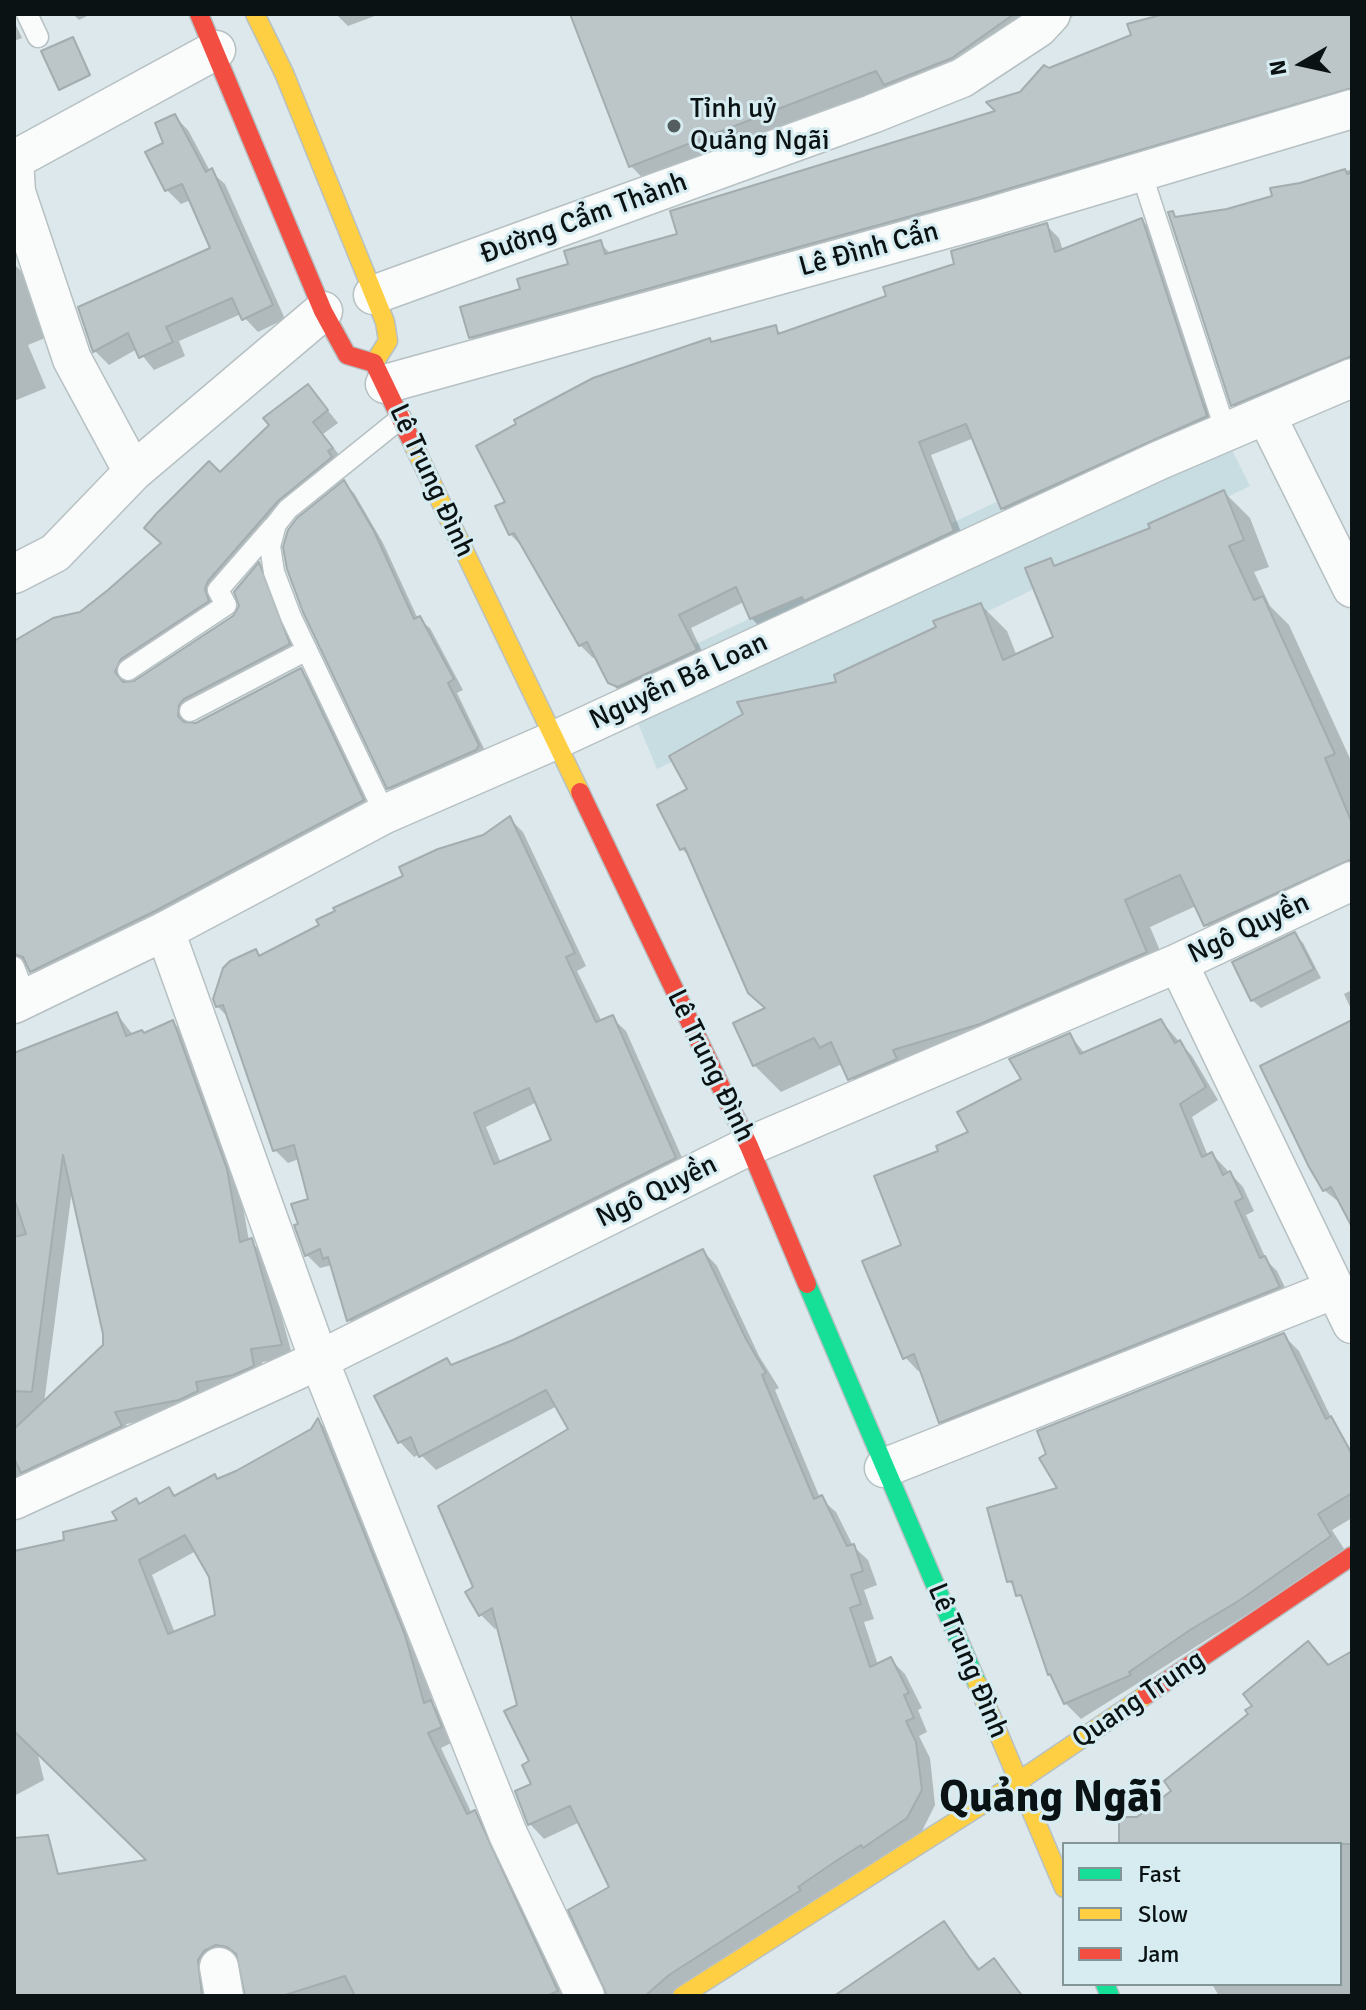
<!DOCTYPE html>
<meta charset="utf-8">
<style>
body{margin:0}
#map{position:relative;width:1366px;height:2010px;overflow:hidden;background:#dce8eb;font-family:Signika,sans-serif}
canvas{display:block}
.frame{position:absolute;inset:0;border:16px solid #0a1213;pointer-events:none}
.legend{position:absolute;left:1062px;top:1842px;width:280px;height:144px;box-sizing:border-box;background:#d6ecf1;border:2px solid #849598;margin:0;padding:10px 14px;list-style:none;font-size:24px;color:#0a1213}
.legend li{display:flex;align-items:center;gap:16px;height:40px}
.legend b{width:40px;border:2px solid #849598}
.north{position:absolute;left:1262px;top:24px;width:80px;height:80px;-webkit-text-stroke:6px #d6ecf1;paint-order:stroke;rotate:261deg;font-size:22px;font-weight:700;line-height:32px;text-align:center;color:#0a1213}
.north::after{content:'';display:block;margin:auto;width:28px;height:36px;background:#0a1213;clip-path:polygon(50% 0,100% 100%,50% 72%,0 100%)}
</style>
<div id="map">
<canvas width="1366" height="2010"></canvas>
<div class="frame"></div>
<ul class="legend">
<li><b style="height:10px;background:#16e098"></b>Fast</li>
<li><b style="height:10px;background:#ffcf43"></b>Slow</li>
<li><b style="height:10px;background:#f24e42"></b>Jam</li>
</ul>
<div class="north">N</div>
</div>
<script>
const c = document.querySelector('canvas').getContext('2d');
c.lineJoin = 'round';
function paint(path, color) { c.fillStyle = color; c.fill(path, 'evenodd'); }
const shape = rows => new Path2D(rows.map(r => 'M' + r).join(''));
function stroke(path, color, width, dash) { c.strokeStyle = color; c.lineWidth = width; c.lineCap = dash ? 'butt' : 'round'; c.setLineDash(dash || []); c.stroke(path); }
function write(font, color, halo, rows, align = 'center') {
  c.font = font + ' Signika,sans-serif'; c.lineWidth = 6; c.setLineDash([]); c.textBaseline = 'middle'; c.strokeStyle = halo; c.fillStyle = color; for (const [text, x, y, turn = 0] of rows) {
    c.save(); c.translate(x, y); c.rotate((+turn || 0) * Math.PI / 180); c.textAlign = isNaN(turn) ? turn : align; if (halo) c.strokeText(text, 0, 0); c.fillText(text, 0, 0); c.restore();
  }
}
paint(shape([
 [1208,402,1250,486,657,769,620,680]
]), '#c7dde1');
paint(shape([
 [73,14,91,14,79,20],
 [336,14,380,14,348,26],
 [572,14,1075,14,1033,55,983,88,916,115,661,197,631,166],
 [1170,14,1352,14,1352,102,483,350,470,337,522,291,570,265,600,243,611,254,679,236,999,112,1048,70,1133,37],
 [14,21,22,38,14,41],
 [174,116,188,130,210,171,225,184,285,319,258,332,241,314,179,341,185,356,154,370,137,349,109,365,95,351,213,249,191,200,181,204,167,190,166,144],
 [1352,169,1352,372,1246,417,1233,405,1172,213,1178,218,1227,211],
 [1142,220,1155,234,1219,429,1016,521,1002,508,974,438,931,455,966,545,764,631,751,618,744,602,691,628,708,664,624,696,610,682,597,656,593,658,580,645,523,547,510,534,507,503,709,340,713,344,775,328,783,335,888,297,1046,225,1059,238,1063,251],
 [15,265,31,281,50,336,28,345,46,388,14,401],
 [308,386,338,423,323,434,343,460,289,512,216,602,132,671,126,684,135,683,235,617,259,565,270,576,300,656,189,717,189,724,196,725,300,670,312,682,374,812,43,982,29,967,20,966,14,975,14,646,81,614,163,543,220,475],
 [344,483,354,493,383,543,418,619,430,628,463,690,457,693,488,757,399,798,389,788],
 [1224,492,1250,518,1269,567,1254,572,1270,606,1289,625,1352,763,1352,895,1232,952,1206,925,1196,906,1150,927,1172,979,876,1105,840,1065,781,1092,754,1065,768,1010,750,991,693,860,682,849,690,790,839,683,981,605,1007,631,1017,656,1056,638,1050,561,1057,567,1152,529],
 [510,819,523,832,586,966,577,971,602,1022,612,1018,626,1031,688,1171,362,1333,349,1320,332,1265,320,1268,307,1255,301,1225,310,1200,299,1159,288,1163,275,1150,230,1019,217,1006,255,951,261,957,484,837],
 [537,1102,553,1141,501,1163,486,1127],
 [1295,934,1303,943,1321,978,1261,1008,1252,1000],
 [1352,990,1352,1011,1344,994],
 [117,1014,133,1035,145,1035,173,1022,186,1035,239,1184,249,1241,264,1253,293,1358,262,1362,266,1378,192,1412,126,1424,133,1439,14,1493,14,1054],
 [72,1190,106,1346,44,1403],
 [1161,1021,1192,1056,1218,1100,1192,1117,1208,1156,1212,1154,1243,1187,1254,1211,1246,1215,1267,1261,1277,1271,1291,1300,953,1435,940,1422,921,1369,918,1371,905,1357,904,1246,940,1152,970,1133,1070,1035,1085,1054],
 [1352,1023,1352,1223,1340,1203,1324,1190],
 [703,1251,717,1266,759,1356,779,1388,775,1390,820,1498,836,1512,853,1546,868,1560,877,1585,864,1590,874,1619,864,1622,878,1665,891,1660,905,1674,922,1708,918,1710,927,1732,919,1736,930,1758,935,1805,921,1833,677,1996,608,1996,611,1888,580,1822,544,1839,530,1824,531,1762,519,1706,499,1627,495,1629,481,1615,476,1587,571,1430,557,1406,436,1470,420,1454,414,1457,400,1442,447,1360,453,1366,514,1341],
 [1283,1335,1299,1351,1352,1461,1352,1518,1332,1530,1346,1552,1081,1719,1065,1703,1049,1674,1026,1603,1009,1581,1060,1489],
 [319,1421,332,1435,419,1651,434,1706,445,1717,455,1741,441,1748,472,1814,489,1827,567,1996,247,1996,241,1960,232,1959,213,1996,71,1996,150,1861,37,1751,44,1780,14,1796,14,1553,67,1541,120,1522,169,1489,177,1497,218,1480,312,1430],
 [196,1551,210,1576,217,1616,175,1633,152,1575],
 [1352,1652,1352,1996,1219,1996,1212,1984,1340,1984,1340,1844,1123,1844,1138,1819],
 [943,1924,981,1970,993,1961,1024,1996,833,1996]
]), '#0003');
const building = shape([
 [570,14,1014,14,952,58,884,85,876,71,629,167,570,14],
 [1164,14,1352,14,1352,88,980,197,469,338,460,307,520,289,517,279,568,264,564,251,601,240,605,254,677,234,670,211,995,111,986,102,1020,92,1044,65,1049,68,1131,35,1127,24,1164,14],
 [73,37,90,75,59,90,41,51,73,37],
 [175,114,206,172,212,168,273,305,242,320,232,298,166,327,173,342,139,358,128,333,93,352,78,307,210,248,182,184,165,191,145,152,163,143,155,123,175,114],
 [1345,169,1347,174,1352,172,1352,356,1231,406,1168,212,1173,211,1175,217,1227,209,1272,196,1270,188,1300,183,1345,169],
 [1142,218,1207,416,1001,509,966,424,919,442,954,531,804,601,802,597,750,619,736,587,679,615,697,650,618,687,608,683,587,642,579,646,514,533,509,535,495,506,505,502,476,446,516,424,514,420,593,378,710,338,711,342,776,325,778,334,886,296,883,287,954,264,951,251,1047,223,1055,252,1142,218],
 [308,384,328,410,313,422,333,448,328,451,332,457,278,501,208,581,205,589,209,601,121,659,115,672,123,682,134,681,233,616,239,606,234,592,259,562,290,644,184,699,179,705,178,716,184,722,196,723,301,668,364,800,155,911,30,972,23,957,14,954,14,641,53,618,80,612,108,590,161,543,144,528,157,513,209,461,220,472,269,425,263,418,308,384],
 [344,480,374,531,414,619,420,616,454,679,448,683,479,745,476,750,387,789,303,612,287,569,283,547,288,530,297,518,344,480],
 [1224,490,1244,540,1229,546,1254,600,1263,596,1335,754,1325,758,1352,823,1352,859,1204,926,1180,875,1125,900,1147,952,980,1024,893,1050,897,1059,848,1080,831,1042,820,1048,814,1038,753,1066,733,1023,765,1008,748,993,685,848,680,850,657,805,687,789,669,756,743,714,737,702,836,682,834,675,936,627,933,621,981,603,1003,660,1053,637,1025,568,1051,558,1054,566,1150,528,1148,524,1224,490],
 [510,816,575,953,566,957,596,1022,613,1015,676,1158,347,1321,328,1257,323,1259,320,1249,305,1256,294,1225,298,1224,291,1204,308,1199,294,1145,273,1151,223,1005,216,1007,213,999,223,968,230,961,256,949,259,956,319,925,316,920,335,911,333,908,403,876,399,867,438,849,483,835,510,816],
 [529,1088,551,1140,494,1164,474,1113,529,1088],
 [1295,932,1314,969,1251,1001,1232,962,1295,932],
 [117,1012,126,1036,142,1030,144,1033,173,1020,227,1169,240,1242,252,1238,282,1345,251,1349,254,1366,233,1375,196,1382,198,1391,179,1400,115,1412,122,1426,21,1473,14,1458,14,1429,103,1345,103,1334,63,1155,32,1392,14,1391,14,1237,26,1234,14,1198,14,1053,117,1012],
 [1161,1019,1175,1043,1180,1040,1206,1087,1180,1104,1202,1157,1212,1152,1223,1175,1230,1171,1243,1198,1235,1202,1260,1258,1265,1256,1280,1287,939,1423,914,1354,903,1359,862,1261,901,1245,874,1176,938,1151,936,1146,968,1132,957,1112,1021,1079,1009,1059,1070,1033,1080,1054,1161,1019],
 [1352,1020,1352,1227,1331,1187,1323,1191,1309,1167,1260,1066,1352,1020],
 [703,1249,746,1339,766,1373,762,1375,814,1499,822,1495,847,1546,854,1544,863,1571,851,1575,861,1604,850,1608,870,1667,891,1657,909,1693,904,1695,914,1718,906,1721,916,1742,922,1790,907,1818,863,1848,861,1845,836,1861,798,1887,801,1890,669,1975,645,1996,607,1996,568,1910,609,1887,570,1806,528,1825,515,1791,531,1784,522,1765,529,1761,504,1711,517,1705,492,1608,479,1616,465,1592,473,1587,438,1506,568,1429,546,1390,419,1457,411,1437,398,1443,374,1396,447,1358,451,1365,513,1340,703,1249],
 [1284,1333,1326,1419,1331,1416,1352,1454,1352,1493,1318,1514,1331,1536,1240,1600,1190,1630,1129,1672,1131,1675,1064,1704,1050,1674,1048,1675,1021,1595,1016,1596,1012,1581,1007,1582,987,1508,1057,1488,1039,1458,1046,1454,1037,1431,1284,1333],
 [318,1418,405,1635,424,1703,431,1700,442,1727,428,1733,467,1814,475,1810,558,1991,547,1996,355,1996,345,1976,282,1996,245,1996,236,1954,227,1947,216,1945,204,1951,198,1960,202,1996,14,1996,14,1838,48,1835,58,1874,146,1860,14,1731,14,1551,64,1540,63,1532,117,1520,112,1512,136,1498,139,1504,169,1487,174,1496,215,1474,217,1479,236,1471,311,1429,318,1418],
 [185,1535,209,1577,215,1615,168,1634,139,1560,185,1535],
 [1308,1641,1328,1665,1352,1651,1352,1844,1119,1844,1119,1817,1137,1817,1171,1791,1164,1781,1248,1714,1245,1710,1252,1706,1243,1694,1308,1641],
 [944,1921,978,1970,994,1958,1022,1996,834,1996,944,1921]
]);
paint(building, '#bcc5c8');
stroke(building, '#a3acae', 2);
const lane = shape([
 [27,14,38,37],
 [1141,172,1226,432],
 [128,670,226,605,218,590,273,527],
 [190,711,307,650],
 [385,814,291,617,274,572,270,546,276,524,288,509,401,418],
 [14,967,26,998]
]);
const street = shape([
 [14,160,16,192,72,359,133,472],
 [14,160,216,50],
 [373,295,872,114,962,78,1038,28,1051,14],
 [385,384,986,218,1352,109],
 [1266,415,1352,588],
 [14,574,55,553,133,472,323,311],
 [165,931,319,1360,508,1834,585,1996],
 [1178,963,1352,1324],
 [14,1004,165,931,385,814,553,741,1160,460,1352,378],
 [884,1468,1335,1289],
 [14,1500,319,1360,749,1146,1178,963,1352,881],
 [219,1967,224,1996]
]);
const fast = shape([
 [807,1284,977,1683],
 [1105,1984,1110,1996]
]);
const slow = shape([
 [255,14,284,73,385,322,388,341,374,363],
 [411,440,580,792],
 [977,1683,1064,1888],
 [682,1996,1019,1781,1146,1695]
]);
const jam = shape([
 [199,14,323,311,347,355,374,363,411,440],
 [580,792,749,1146,807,1284],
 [1146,1695,1352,1556]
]);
stroke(lane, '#b7c0c3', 23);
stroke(street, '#b7c0c3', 41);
stroke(fast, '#b7c0c3', 21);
stroke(slow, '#b7c0c3', 21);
stroke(jam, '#b7c0c3', 21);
stroke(lane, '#fafcfc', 20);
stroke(street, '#fafcfc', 38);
stroke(fast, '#16e098', 18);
stroke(slow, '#ffcf43', 18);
stroke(jam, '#f24e42', 18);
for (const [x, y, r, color] of [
 [674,126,8,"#545d5f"]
]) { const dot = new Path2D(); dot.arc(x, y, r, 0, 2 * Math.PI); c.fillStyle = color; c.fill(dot); stroke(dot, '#d6ecf1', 3); }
write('28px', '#0a1213', '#d6ecf1', [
 ["Tỉnh uỷ",690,110],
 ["Quảng Ngãi",690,142]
], 'left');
write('28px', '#0a1213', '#d6ecf1', [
 ["Đường Cẩm Thành",584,219,-20],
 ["Lê Đình Cẩn",869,250,-15],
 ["Lê Trung Đình",431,481,65],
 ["Nguyễn Bá Loan",679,682,-25],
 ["Ngô Quyền",1249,929,-25],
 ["Lê Trung Đình",710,1066,64],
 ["Ngô Quyền",657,1192,-26],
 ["Lê Trung Đình",967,1661,67],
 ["Quang Trung",1139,1700,-34]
]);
write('bold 44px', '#0a1213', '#d6ecf1', [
 ["Quảng Ngãi",1051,1799]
]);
</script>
